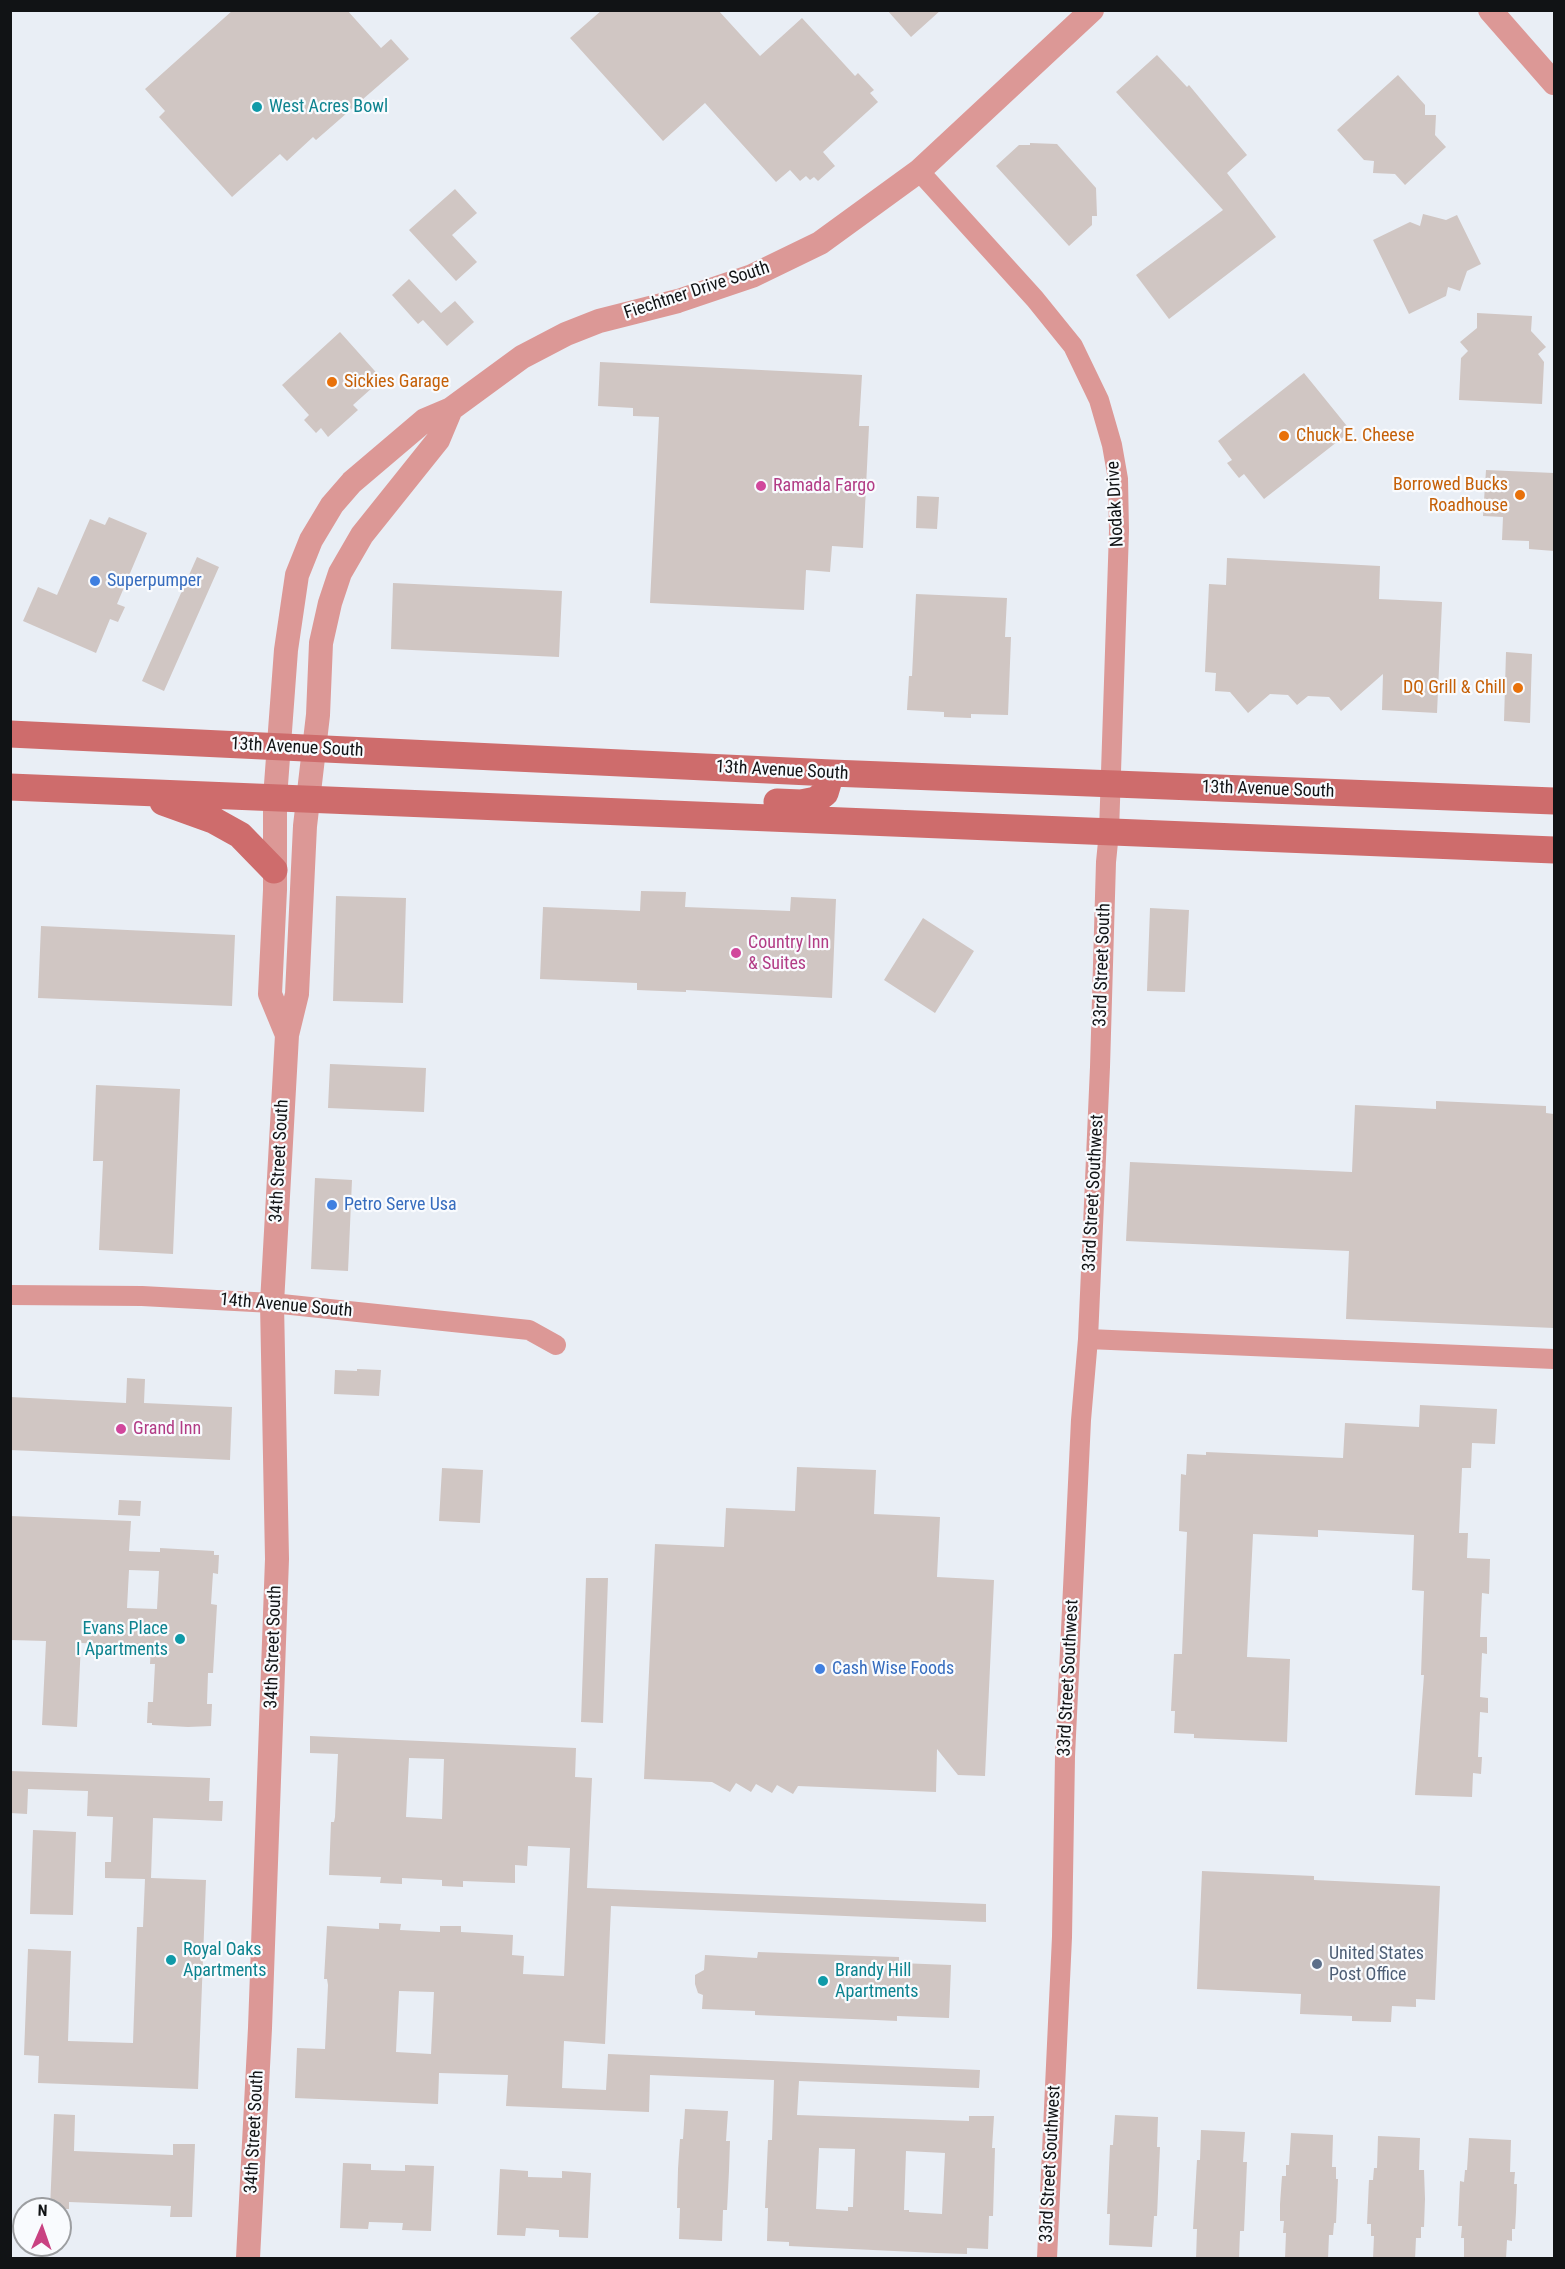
<!DOCTYPE html>
<style>
body{margin:0}
#map{position:relative;width:1565px;height:2269px;overflow:hidden;background:#e9eef5;font-family:"Roboto Condensed",sans-serif}
canvas{display:block}
.frame{position:absolute;inset:0;border:12px solid #111315;pointer-events:none}
.north{position:absolute;left:12px;top:2197px;width:60px;height:60px;box-sizing:border-box;background:#f9fbfe;border:2px solid #9c9ea1;border-radius:50%;rotate:2deg;font-size:16px;font-weight:700;line-height:24px;text-align:center;color:#111315}
.north::after{content:'';display:block;margin:auto;width:21px;height:27px;background:#c94282;clip-path:polygon(50% 0,100% 100%,50% 72%,0 100%)}
</style>
<div id="map">
<canvas width="1565" height="2269"></canvas>
<div class="frame"></div>
<div class="north">N</div>
</div>
<script>
const c = document.querySelector('canvas').getContext('2d');
c.lineJoin = 'round';
function paint(path, color) { c.fillStyle = color; c.fill(path, 'evenodd'); }
const shape = rows => new Path2D(rows.map(r => 'M' + r).join(''));
function stroke(path, color, width, dash) { c.strokeStyle = color; c.lineWidth = width; c.lineCap = dash ? 'butt' : 'round'; c.setLineDash(dash || []); c.stroke(path); }
function write(font, color, halo, rows, align = 'center') {
  c.font = font + ' "Roboto Condensed",sans-serif'; c.lineWidth = 4.5; c.setLineDash([]); c.textBaseline = 'middle'; c.strokeStyle = halo; c.fillStyle = color; for (const [text, x, y, turn = 0] of rows) {
    c.save(); c.translate(x, y); c.rotate((+turn || 0) * Math.PI / 180); c.textAlign = isNaN(turn) ? turn : align; if (halo) c.strokeText(text, 0, 0); c.fillText(text, 0, 0); c.restore();
  }
}
paint(shape([
 [233,10,347,10,381,48,391,39,409,59,316,140,313,137,287,161,280,154,232,197,159,117,165,111,145,89],
 [602,10,718,10,760,56,802,18,855,76,858,73,874,90,870,93,878,102,823,152,835,166,818,181,814,177,810,180,806,176,800,181,790,170,776,182,705,103,663,141,570,38],
 [887,10,941,10,911,37],
 [1157,55,1187,87,1189,85,1247,155,1227,173,1276,237,1169,319,1136,275,1223,210,1116,92],
 [1398,75,1425,105,1425,115,1436,115,1435,135,1446,147,1405,185,1395,174,1373,173,1374,161,1364,160,1337,130],
 [1030,143,1057,144,1096,188,1097,216,1092,216,1092,225,1069,246,996,166,1019,145,1030,145],
 [455,189,477,213,452,235,477,262,456,281,409,230],
 [1423,214,1446,220,1457,215,1481,264,1467,271,1460,291,1448,287,1446,296,1409,314,1373,240,1410,222,1420,226],
 [409,279,441,313,455,301,474,322,447,346,423,320,418,324,392,295],
 [1477,313,1532,316,1531,331,1546,347,1538,354,1544,362,1542,404,1459,400,1461,358,1468,351,1460,342,1477,328],
 [340,332,382,379,353,405,358,410,328,437,321,428,316,433,304,420,309,415,282,385],
 [600,362,862,375,859,426,869,426,863,548,832,546,830,572,806,570,804,610,650,603,659,417,633,416,633,408,598,406],
 [1304,373,1351,431,1264,499,1244,474,1239,478,1227,463,1232,460,1218,441],
 [1486,470,1554,473,1554,551,1529,549,1529,541,1502,540,1503,517,1483,516],
 [917,496,939,497,937,529,916,528],
 [109,517,147,533,117,604,125,607,118,622,110,619,96,653,23,621,38,587,57,595,90,519,105,525],
 [197,557,219,567,164,691,142,681],
 [1227,558,1380,566,1379,599,1442,602,1437,713,1382,710,1383,674,1341,711,1329,697,1308,696,1297,705,1288,695,1270,694,1248,713,1230,692,1215,691,1216,673,1205,672,1209,584,1226,585],
 [393,583,562,591,559,657,391,649],
 [916,594,1007,598,1005,637,1011,637,1008,715,971,714,971,718,944,717,944,712,907,710,909,676,912,676],
 [1506,652,1532,654,1530,723,1504,721],
 [641,891,686,892,685,907,790,911,791,897,836,899,832,998,686,990,686,992,637,990,637,983,540,979,543,907,640,911],
 [336,896,406,898,403,1003,333,1001],
 [1150,908,1189,910,1185,992,1147,991],
 [923,918,974,951,935,1013,884,980],
 [41,926,235,935,232,1006,38,998],
 [330,1064,426,1068,424,1112,328,1108],
 [96,1085,180,1089,173,1254,99,1250,103,1161,93,1161],
 [1436,1101,1546,1106,1546,1113,1554,1114,1554,1328,1346,1319,1349,1251,1126,1241,1130,1162,1352,1172,1355,1105,1436,1109],
 [315,1178,352,1180,348,1271,311,1269],
 [357,1369,381,1370,379,1396,334,1394,335,1370,357,1371],
 [127,1378,145,1379,144,1403,232,1407,230,1460,10,1450,10,1397,126,1403],
 [1420,1405,1497,1409,1495,1444,1472,1443,1471,1468,1462,1468,1459,1533,1468,1533,1467,1558,1490,1559,1489,1594,1482,1593,1480,1637,1487,1637,1487,1654,1482,1653,1480,1697,1488,1698,1488,1713,1480,1712,1478,1757,1482,1757,1481,1774,1473,1773,1472,1797,1415,1795,1424,1675,1421,1675,1424,1591,1412,1590,1414,1535,1318,1530,1318,1537,1253,1534,1247,1657,1290,1659,1287,1742,1194,1738,1194,1734,1174,1733,1175,1711,1171,1711,1174,1654,1182,1654,1187,1532,1179,1531,1181,1474,1186,1475,1187,1454,1206,1455,1206,1452,1343,1458,1345,1423,1419,1427],
 [797,1467,876,1470,874,1514,940,1517,937,1577,994,1580,985,1776,958,1775,937,1749,936,1792,798,1786,793,1794,777,1785,772,1793,756,1784,751,1792,736,1783,730,1792,712,1782,644,1779,655,1544,724,1547,726,1508,795,1511],
 [442,1468,483,1470,480,1523,439,1521],
 [119,1500,141,1501,140,1516,118,1515],
 [10,1516,131,1521,129,1551,160,1552,160,1548,214,1551,214,1555,219,1555,218,1574,213,1573,211,1604,217,1605,213,1673,208,1673,207,1704,212,1704,211,1726,188,1727,152,1725,152,1723,147,1723,148,1702,153,1702,155,1664,150,1664,151,1646,81,1643,77,1727,42,1725,46,1641,10,1640],
 [129,1570,159,1571,157,1609,127,1608],
 [586,1578,608,1578,603,1723,581,1722],
 [310,1736,576,1748,575,1777,592,1778,587,1888,986,1904,986,1922,611,1906,605,2044,564,2041,562,2088,606,2090,608,2054,980,2070,979,2088,799,2081,797,2115,969,2121,969,2116,994,2116,992,2148,995,2148,993,2216,989,2216,988,2249,967,2248,967,2254,936,2253,789,2246,789,2242,767,2241,768,2208,765,2208,768,2140,772,2140,774,2080,650,2075,649,2112,506,2106,508,2075,439,2073,438,2104,295,2098,297,2048,325,2049,328,1985,327,1979,324,1979,327,1926,379,1929,379,1923,401,1924,400,1930,440,1932,440,1926,461,1926,461,1932,513,1935,512,1955,524,1956,523,1974,564,1976,570,1848,528,1846,527,1866,515,1865,515,1883,463,1881,463,1887,442,1886,442,1880,402,1878,402,1884,380,1883,381,1877,329,1875,331,1822,334,1822,335,1817,338,1754,310,1753],
 [409,1758,444,1759,442,1819,406,1817],
 [399,1991,434,1992,431,2054,396,2052],
 [819,2148,855,2149,853,2207,848,2207,848,2211,816,2209],
 [906,2151,945,2153,942,2214,909,2212,909,2210,904,2210],
 [10,1771,210,1778,209,1801,223,1801,222,1821,153,1818,151,1878,206,1880,198,2089,38,2083,39,2056,24,2055,28,1949,71,1951,68,2041,133,2043,137,1927,143,1927,145,1879,105,1878,105,1862,111,1862,113,1817,87,1816,88,1791,28,1789,27,1814,10,1813],
 [33,1830,76,1832,73,1915,30,1914],
 [1202,1871,1314,1876,1314,1880,1440,1886,1435,2000,1416,1999,1416,2007,1392,2006,1391,2022,1352,2021,1352,2016,1300,2014,1301,1994,1197,1989],
 [758,1952,899,1957,899,1963,951,1965,949,2018,897,2016,897,2021,876,2020,755,2015,755,2011,702,2009,703,1995,698,1993,695,1984,695,1975,704,1970,705,1955,757,1958],
 [685,2109,728,2111,726,2141,730,2141,729,2171,727,2210,723,2210,722,2241,679,2239,680,2208,677,2208,678,2169,680,2139,683,2139],
 [54,2114,75,2115,74,2151,173,2155,173,2144,195,2144,192,2217,170,2217,171,2206,69,2202,69,2209,50,2209],
 [1115,2115,1158,2117,1157,2147,1160,2147,1157,2216,1154,2216,1152,2247,1109,2245,1110,2214,1107,2214,1110,2145,1113,2145],
 [1201,2130,1245,2132,1243,2162,1247,2162,1244,2231,1240,2231,1239,2259,1196,2259,1197,2229,1193,2229,1197,2160,1200,2160],
 [1291,2133,1333,2135,1332,2167,1336,2167,1336,2179,1338,2179,1336,2223,1334,2223,1333,2235,1329,2235,1328,2259,1285,2259,1286,2233,1283,2233,1284,2221,1280,2221,1280,2204,1282,2176,1286,2176,1286,2165,1289,2165],
 [1378,2136,1420,2138,1419,2170,1424,2170,1425,2199,1424,2227,1421,2227,1421,2238,1416,2238,1415,2259,1373,2259,1374,2236,1371,2236,1371,2224,1367,2224,1369,2180,1373,2180,1374,2168,1377,2168],
 [1469,2138,1511,2140,1510,2172,1515,2172,1514,2184,1517,2184,1516,2212,1515,2229,1512,2229,1512,2241,1507,2240,1506,2259,1464,2259,1464,2238,1461,2238,1462,2226,1458,2226,1460,2181,1464,2182,1465,2170,1467,2170],
 [343,2163,371,2164,371,2170,405,2171,405,2165,434,2166,431,2231,402,2230,403,2223,369,2222,368,2229,340,2228],
 [500,2169,528,2171,528,2177,562,2178,562,2171,591,2173,588,2238,559,2237,559,2230,526,2228,525,2236,497,2235]
]), '#d0c6c3');
stroke(shape([
 [919,171,1035,299,1073,346,1099,400,1112,445,1118,479,1119,531,1109,832,1106,862,1100,1067,1088,1339,1081,1420,1065,1756,1062,1937,1047,2258],
 [10,1295,142,1296,272,1303,529,1330,556,1345],
 [1088,1339,1554,1359]
]), '#dc9896', 20);
stroke(shape([
 [1490,10,1554,83],
 [287,1035,270,994,275,890,275,798,286,650,297,575,311,540,332,505,352,482,425,420,451,409,522,357,566,334,599,321,678,301,752,276,820,243,919,171,1092,10],
 [248,2258,260,2028,277,1559,272,1303,287,1035,297,994,305,826,318,715,321,643,330,603,340,573,362,535,438,440,451,409]
]), '#dc9896', 24);
stroke(shape([
 [10,734,831,773,1554,801],
 [10,787,1554,850],
 [163,802,213,820,240,835,274,870],
 [777,802,801,803,816,800,825,793,831,773]
]), '#ce6c6c', 27);
for (const [x, y, r, color] of [
 [257,107,6,"#0f9aa8"],
 [332,382,6,"#e8710a"],
 [1284,436,6,"#e8710a"],
 [761,486,6,"#d1479c"],
 [1520,495,6,"#e8710a"],
 [95,581,6,"#3f7fe0"],
 [1518,688,6,"#e8710a"],
 [736,953,6,"#d1479c"],
 [332,1205,6,"#3f7fe0"],
 [121,1429,6,"#d1479c"],
 [180,1639,6,"#0f9aa8"],
 [820,1669,6,"#3f7fe0"],
 [171,1960,6,"#0f9aa8"],
 [1317,1964,6,"#5c6f8a"],
 [823,1981,6,"#0f9aa8"]
]) { const dot = new Path2D(); dot.arc(x, y, r, 0, 2 * Math.PI); c.fillStyle = color; c.fill(dot); stroke(dot, '#f9fbfe', 2); }
write('18px', '#0d838f', '#f9fbfe', [
 ["West Acres Bowl",269,107],
 ["Evans Place",168,1629,"right"],
 ["I Apartments",168,1650,"right"],
 ["Royal Oaks",183,1950],
 ["Apartments",183,1971],
 ["Brandy Hill",835,1971],
 ["Apartments",835,1992]
], 'left');
write('18px', '#111315', '#f9fbfe', [
 ["Fiechtner Drive South",697,291,-18],
 ["Nodak Drive",1116,504,-93],
 ["13th Avenue South",297,748,3],
 ["13th Avenue South",782,771,3],
 ["13th Avenue South",1268,790,2],
 ["33rd Street South",1103,965,-88],
 ["34th Street South",280,1161,-87],
 ["33rd Street Southwest",1094,1193,-87],
 ["14th Avenue South",286,1306,5],
 ["34th Street South",274,1647,-88],
 ["33rd Street Southwest",1069,1678,-87],
 ["34th Street South",255,2132,-87],
 ["33rd Street Southwest",1051,2164,-87]
]);
write('18px', '#c56008', '#f9fbfe', [
 ["Sickies Garage",344,382],
 ["Chuck E. Cheese",1296,436],
 ["Borrowed Bucks",1508,485,"right"],
 ["Roadhouse",1508,506,"right"],
 ["DQ Grill & Chill",1506,688,"right"]
], 'left');
write('18px', '#b23c85', '#f9fbfe', [
 ["Ramada Fargo",773,486],
 ["Country Inn",748,943],
 ["& Suites",748,964],
 ["Grand Inn",133,1429]
], 'left');
write('18px', '#366cbe', '#f9fbfe', [
 ["Superpumper",107,581],
 ["Petro Serve Usa",344,1205],
 ["Cash Wise Foods",832,1669]
], 'left');
write('18px', '#4e5e75', '#f9fbfe', [
 ["United States",1329,1954],
 ["Post Office",1329,1975]
], 'left');
</script>
